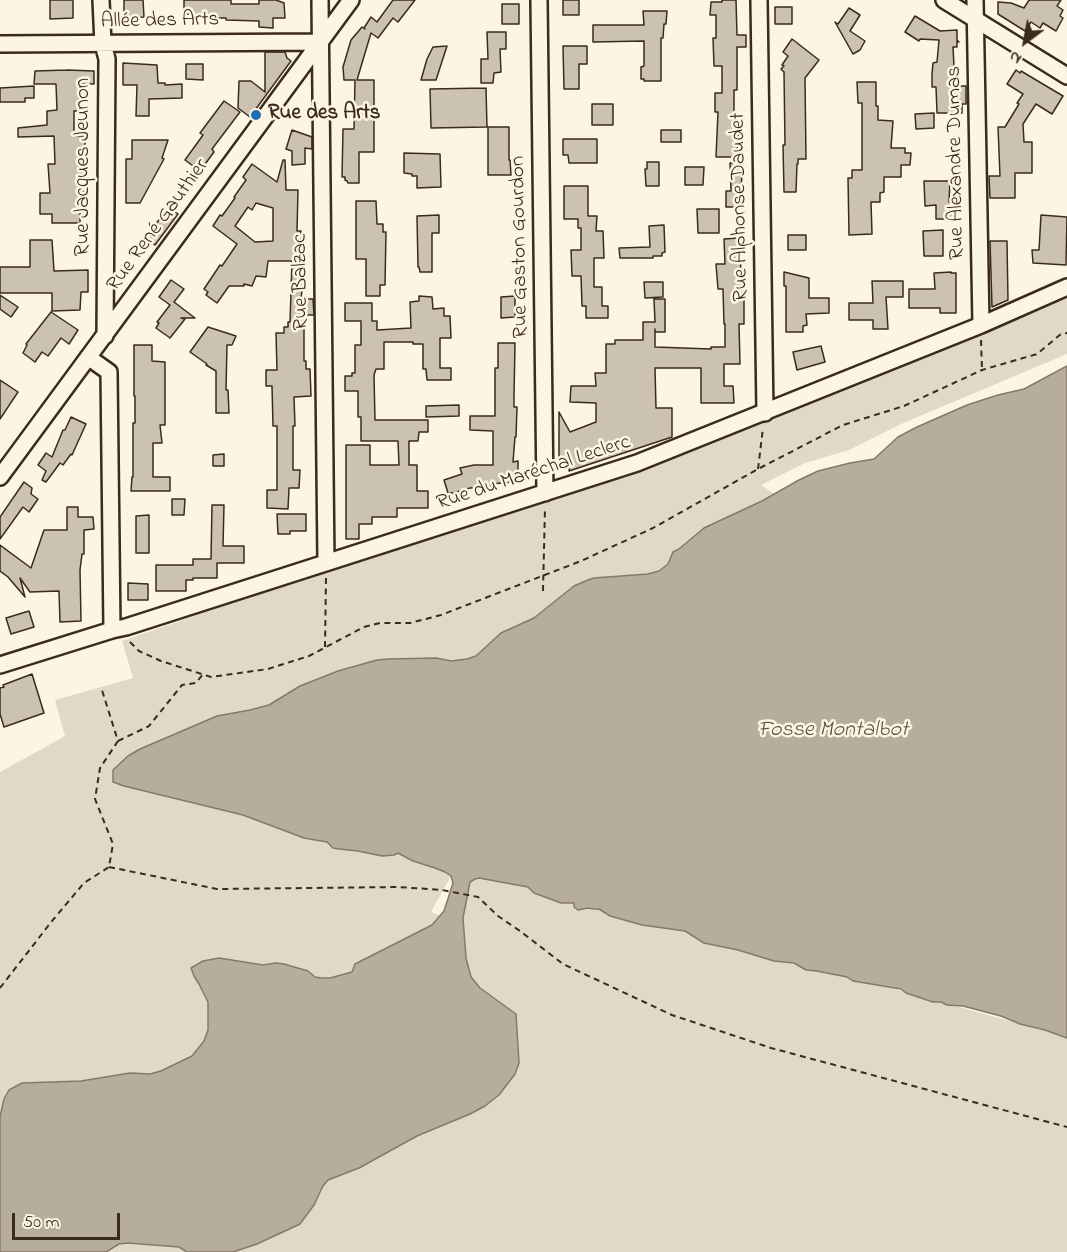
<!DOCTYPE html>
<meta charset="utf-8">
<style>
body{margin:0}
#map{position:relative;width:1067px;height:1252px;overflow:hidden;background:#fcf5e5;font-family:"Indie Flower",sans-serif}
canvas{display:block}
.north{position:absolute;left:995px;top:12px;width:60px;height:60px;-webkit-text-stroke:4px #fcf5e5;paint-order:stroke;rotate:212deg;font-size:16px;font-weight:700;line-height:24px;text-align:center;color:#3b2a1e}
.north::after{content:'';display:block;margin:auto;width:21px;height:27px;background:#3b2a1e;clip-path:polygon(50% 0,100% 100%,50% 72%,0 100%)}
.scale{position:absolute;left:12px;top:1213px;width:108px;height:27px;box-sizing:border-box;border:3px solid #3b2a1e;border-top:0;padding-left:8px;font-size:18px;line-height:21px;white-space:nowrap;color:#3b2a1e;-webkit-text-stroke:4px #fcf5e5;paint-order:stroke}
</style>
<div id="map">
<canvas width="1067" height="1252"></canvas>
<div class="north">N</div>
<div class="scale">50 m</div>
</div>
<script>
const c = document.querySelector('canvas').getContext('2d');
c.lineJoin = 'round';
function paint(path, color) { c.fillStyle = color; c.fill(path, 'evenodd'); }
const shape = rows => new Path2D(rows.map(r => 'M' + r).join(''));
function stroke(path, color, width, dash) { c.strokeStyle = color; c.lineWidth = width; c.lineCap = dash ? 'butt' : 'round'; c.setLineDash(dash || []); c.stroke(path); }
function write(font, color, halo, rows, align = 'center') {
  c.font = font + ' "Indie Flower",sans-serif'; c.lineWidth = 5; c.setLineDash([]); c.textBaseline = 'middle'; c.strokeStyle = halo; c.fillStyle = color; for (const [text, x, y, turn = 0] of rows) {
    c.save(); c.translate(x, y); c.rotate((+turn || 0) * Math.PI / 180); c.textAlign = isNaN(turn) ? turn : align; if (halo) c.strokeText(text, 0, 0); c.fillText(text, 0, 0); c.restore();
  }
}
paint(shape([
 [1067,298,1067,354,901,424,849,450,805,463,761,485,774,494,762,501,704,528,679,549,673,552,668,564,659,571,648,574,594,578,587,580,574,586,534,618,501,633,477,656,467,659,451,661,436,658,388,659,377,660,338,671,300,686,269,705,250,710,217,716,140,749,128,756,113,770,124,786,243,815,327,842,333,848,339,849,358,851,382,856,398,853,413,861,435,868,445,872,451,876,431,912,444,917,411,940,341,980,315,979,276,963,263,965,219,958,194,976,199,984,208,1002,209,1011,208,1030,204,1041,192,1056,161,1071,150,1074,130,1073,81,1081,22,1083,9,1090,4,1099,0,1117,0,772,65,736,55,700,133,678,122,641,798,408],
 [479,878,528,887,1067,1037,1067,1252,233,1252,257,1244,300,1224,321,1193,323,1186,328,1180,359,1168,417,1136,448,1124,508,1082,515,1074,519,1063,516,1014,480,988,471,977,466,959,463,928,464,908,470,882,475,879],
 [128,1243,179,1247,187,1252,107,1252,119,1244]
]), '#e0d8c8');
const water = shape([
 [1067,366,1067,1038,1045,1030,1020,1024,1001,1016,963,1006,947,1005,941,1002,933,1002,906,993,901,989,853,981,847,977,817,971,806,970,794,963,774,961,738,950,704,943,685,931,642,925,610,916,599,909,594,909,588,908,578,910,574,907,574,903,561,903,534,893,528,887,479,878,475,879,470,882,463,918,466,958,471,977,480,988,516,1014,519,1063,515,1074,499,1095,485,1106,470,1114,417,1136,359,1168,328,1180,323,1186,314,1205,300,1224,257,1244,233,1252,187,1252,179,1247,128,1243,119,1244,106,1252,0,1252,0,1117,4,1099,9,1090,22,1083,81,1081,130,1073,150,1074,161,1071,192,1056,204,1041,208,1030,208,1002,199,984,194,976,191,968,203,961,219,958,263,965,276,963,284,964,308,971,315,977,322,978,330,978,352,972,355,964,432,925,444,911,453,883,451,876,445,872,435,868,413,861,398,853,394,855,382,856,358,851,339,849,333,848,327,842,304,838,243,815,124,786,113,782,113,770,128,756,140,749,217,716,250,710,269,705,300,686,338,671,377,660,388,659,436,658,451,661,467,659,476,656,501,633,534,618,574,586,588,580,594,578,648,574,659,571,668,564,673,552,679,549,704,528,762,501,799,480,818,471,850,463,874,459,898,437,917,427,967,405,998,395,1024,389,1067,366]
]);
paint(water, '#b7ad9e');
stroke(water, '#85796b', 1.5);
const building = shape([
 [50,0,73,0,73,18,50,19,50,0],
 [124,0,143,0,144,17,124,18,124,0],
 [184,0,231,0,231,4,259,4,259,0,276,0,284,3,285,18,273,18,273,28,259,27,259,21,226,20,226,18,213,18,213,15,192,15,192,14,184,14,184,0],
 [393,0,415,0,398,22,393,18,378,38,371,33,357,80,374,80,374,152,359,152,359,183,348,183,347,181,345,180,345,177,342,177,343,129,354,129,355,80,344,80,343,67,351,40,362,27,365,29,364,28,371,17,377,22,393,0],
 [563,0,579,0,579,15,563,15,563,0],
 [722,0,736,0,737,35,746,35,746,47,737,47,737,90,734,90,734,114,739,114,737,157,716,157,718,112,715,112,715,93,722,93,722,66,714,66,713,38,716,38,716,15,710,15,711,2,722,2,722,0],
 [1029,0,1061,0,1057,6,1063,10,1060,16,1063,18,1056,31,1043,23,1040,28,1031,22,1025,31,998,14,998,2,1011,3,1024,8,1029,0],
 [502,4,519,4,519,24,502,24,502,4],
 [775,7,792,7,792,24,775,24,775,7],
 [849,8,860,15,850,31,865,41,860,50,853,54,835,22,838,24,849,8],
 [643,11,667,11,666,24,664,24,663,38,661,38,661,81,644,81,644,79,641,79,641,67,644,66,644,41,593,42,593,25,644,25,643,11],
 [915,16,940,31,957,30,957,40,959,42,957,41,957,47,953,47,955,86,966,86,966,104,962,104,962,113,937,113,936,87,932,87,932,74,933,63,937,62,939,40,920,39,919,41,905,32,915,16],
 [487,32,506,32,506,49,500,49,501,72,494,73,493,83,481,83,481,59,488,59,487,32],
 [792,39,819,60,805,78,806,159,798,159,798,164,797,164,796,192,784,192,783,145,785,145,784,72,781,69,784,66,782,65,788,56,783,52,792,39],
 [447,46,436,80,421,80,427,59,433,47,447,46],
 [563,46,587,46,587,64,579,64,579,89,564,89,563,46],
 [265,52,285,52,287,58,291,61,250,117,238,108,239,81,251,81,265,92,265,52],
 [123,63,157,65,158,83,165,83,165,85,182,84,182,98,149,99,149,116,136,116,137,85,123,85,123,63],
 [186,64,203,64,203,80,186,79,186,64],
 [67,70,94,71,94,84,79,84,79,111,74,111,74,136,85,136,85,151,84,152,83,196,80,196,80,223,52,223,52,214,40,214,40,193,50,193,48,164,55,164,54,136,18,137,18,128,47,125,47,111,57,110,56,84,34,84,35,71,67,70],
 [1016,70,1020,73,1021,71,1063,96,1052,114,1036,104,1023,124,1024,142,1032,142,1032,173,1015,173,1015,198,990,198,989,176,1000,176,998,127,1005,127,1019,104,1017,103,1023,94,1007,84,1016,70],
 [857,82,876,82,876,106,878,106,878,120,893,121,891,148,905,148,905,153,911,153,910,165,901,165,901,177,884,177,884,192,880,193,880,202,871,202,872,234,849,235,848,178,852,178,852,170,862,170,862,103,858,103,857,82],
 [34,86,34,98,25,98,25,102,0,102,0,88,34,86],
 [486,88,487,127,431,128,430,89,486,88],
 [224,101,240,112,212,149,214,152,200,171,185,160,203,135,200,133,224,101],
 [592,104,613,104,613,125,592,125,592,104],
 [934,113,934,128,916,129,915,114,934,113],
 [488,127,509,127,509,160,510,160,511,175,488,175,488,127],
 [292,130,312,137,312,149,305,148,305,164,292,165,292,151,286,149,292,130],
 [661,130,681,130,681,142,661,142,661,130],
 [563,139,597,139,597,163,569,163,568,155,563,155,563,139],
 [132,140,168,140,162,158,164,159,140,203,126,203,126,159,132,159,132,140],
 [404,153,440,154,441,187,417,188,417,176,412,176,412,174,404,173,404,153],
 [283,160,285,160,286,190,298,190,297,231,301,231,301,248,305,248,305,261,301,299,313,299,314,315,304,315,304,361,306,361,306,369,310,369,311,396,294,397,295,426,293,426,293,470,300,470,299,488,289,488,288,509,267,508,267,490,277,490,277,426,273,426,272,386,266,386,266,370,277,370,276,333,284,333,284,327,288,327,288,322,290,322,292,261,268,261,266,277,256,276,252,286,244,284,244,286,229,286,217,303,206,295,208,292,204,289,220,265,222,266,237,244,213,226,220,215,222,216,235,198,234,197,246,180,243,177,252,164,277,182,283,160],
 [256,203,273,208,273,241,255,242,235,226,248,207,252,210,256,203],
 [647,162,659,162,659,186,646,186,645,169,647,169,647,162],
 [730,163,742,163,741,207,726,207,726,191,731,191,730,163],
 [685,167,704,167,703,185,685,185,685,167],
 [924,181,950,181,949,202,957,202,957,219,936,219,936,205,925,206,924,181],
 [564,186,588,186,588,216,597,216,596,231,603,231,604,258,594,258,594,287,602,287,602,306,608,306,608,318,586,318,586,306,582,306,581,276,572,276,571,250,581,250,581,228,578,228,578,219,564,219,564,186],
 [356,201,376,201,377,224,383,224,383,232,386,232,385,285,380,285,380,296,366,296,366,259,356,259,356,201],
 [168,207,178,214,155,245,146,238,168,207],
 [697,209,719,209,719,233,698,233,697,209],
 [439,215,439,233,432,233,432,272,420,272,419,267,418,267,417,216,439,215],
 [1041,215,1067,217,1066,265,1033,263,1032,250,1039,250,1041,215],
 [664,225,665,252,662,253,662,256,653,256,653,258,620,258,619,248,650,247,649,226,664,225],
 [943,230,943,256,924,256,923,231,943,230],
 [788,235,806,235,806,250,788,250,788,235],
 [738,238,738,245,740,245,741,281,744,281,744,324,739,324,740,364,724,364,724,386,733,386,734,403,701,403,701,368,655,368,656,408,672,408,672,437,569,471,570,460,559,461,559,412,570,432,596,422,596,403,570,402,571,386,596,386,595,373,606,373,606,344,615,344,615,340,643,340,643,322,655,322,654,299,665,299,665,332,655,332,655,329,655,347,711,349,711,347,725,347,725,324,724,324,723,289,718,289,716,264,725,264,724,239,738,238],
 [30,240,52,240,54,271,88,270,88,292,81,292,80,310,52,311,52,293,0,293,0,267,30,267,30,240],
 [990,241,1007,241,1008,300,992,307,990,241],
 [784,272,809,278,809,298,829,298,829,313,806,314,807,325,803,326,803,332,786,332,786,286,784,286,784,272],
 [951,272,951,273,956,273,956,313,940,313,940,308,909,308,909,289,935,289,934,273,951,272],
 [171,280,184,289,174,302,195,318,181,318,185,319,170,338,156,328,159,323,157,322,170,305,159,297,171,280],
 [872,281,903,281,903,297,886,297,888,329,873,329,873,320,849,320,849,303,873,303,872,281],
 [644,282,663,282,663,297,645,298,644,282],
 [0,295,18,307,11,317,0,309,0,295],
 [419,296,432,297,433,309,444,308,444,316,450,316,451,338,440,338,440,368,451,368,451,380,427,380,426,369,423,369,423,344,413,344,413,342,384,342,384,369,376,369,374,375,375,420,428,420,428,432,419,432,418,441,409,441,409,465,417,465,417,491,428,491,428,508,397,508,397,517,372,517,372,524,359,524,359,539,346,539,346,445,370,445,370,465,399,465,398,441,361,441,361,417,358,417,358,391,345,391,345,376,352,376,352,373,355,373,355,345,361,345,361,321,345,321,345,303,372,303,372,321,377,321,377,330,411,328,410,302,419,301,419,296],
 [515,296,515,317,501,318,501,297,515,296],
 [51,312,78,330,69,344,61,338,48,356,42,352,35,362,23,353,27,345,26,344,51,312],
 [208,327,236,336,232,345,227,345,226,390,228,390,229,413,216,413,216,371,206,365,207,364,190,352,208,327],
 [498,343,515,343,514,396,514,407,517,407,516,437,515,437,513,462,518,461,518,480,513,480,513,482,491,484,491,487,470,488,453,493,448,493,444,480,462,474,460,468,474,465,493,465,493,431,470,430,470,416,495,416,495,368,498,368,498,343],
 [134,345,152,345,152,361,165,362,165,425,160,425,162,443,153,443,153,477,170,477,170,491,131,491,132,477,133,477,133,423,135,423,135,396,134,396,134,345],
 [821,346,825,362,797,370,793,352,821,346],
 [0,380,18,392,0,419,0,380],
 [459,405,459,416,426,417,426,406,459,405],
 [71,417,86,424,72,455,71,454,63,465,60,463,46,482,42,480,46,471,38,465,46,453,52,457,63,430,65,430,71,417],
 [224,454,224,466,213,466,213,455,224,454],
 [24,482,32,488,31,494,38,499,29,512,23,507,0,539,0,517,24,482],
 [172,499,185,499,184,515,172,515,172,499],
 [212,505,224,505,223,546,244,546,244,563,217,563,217,578,193,578,193,580,186,580,186,591,156,591,156,565,193,565,193,559,211,559,212,505],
 [67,507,78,507,78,517,93,517,94,529,84,530,84,554,82,554,80,570,81,621,60,622,59,591,30,592,20,578,25,597,8,577,0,571,0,545,31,568,44,530,67,530,67,507],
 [277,514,306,514,306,531,290,531,290,534,278,534,277,514],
 [149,515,149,553,136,553,136,516,149,515],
 [128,583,148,584,148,600,128,600,128,583],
 [29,611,34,627,11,634,6,618,29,611],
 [32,674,44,713,4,727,0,714,0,688,4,687,3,685,32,674]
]);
paint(building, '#ccc2b3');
stroke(building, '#3b2a1e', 1.5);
const minor = shape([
 [101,0,103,44,107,59,105,336],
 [320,0,326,563],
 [539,0,545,493],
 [759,0,765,413],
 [944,0,1067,76],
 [975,0,981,325],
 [0,44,321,42],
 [88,357,109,372,112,630],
 [0,477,351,0],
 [0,665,112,630,126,627,637,463,981,325,1067,287]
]);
stroke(minor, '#3b2a1e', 20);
stroke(shape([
 [981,340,982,370],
 [758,469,763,428],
 [543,591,545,508],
 [130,642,139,651,161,661,211,677,268,669,309,656,364,627,380,623,410,623,441,615,581,561,653,528,758,469,843,425,904,406,982,370,1037,354,1061,334,1067,333],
 [325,647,326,578],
 [118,741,149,726,182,685,196,683,203,674],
 [109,867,217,889,398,887,442,890,478,897,498,916,520,931,563,964,672,1015,771,1048,1067,1127],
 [0,988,52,921,84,883,109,867,113,844,95,799,100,768,118,741,101,687]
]), '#3b2a1e', 2, [6, 4.5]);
stroke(minor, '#fcf5e5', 15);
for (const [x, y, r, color] of [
 [256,115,6,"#1f6fb2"]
]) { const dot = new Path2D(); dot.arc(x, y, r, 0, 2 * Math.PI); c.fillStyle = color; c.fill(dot); stroke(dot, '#fcf5e5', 2); }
write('21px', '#3b2a1e', '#fcf5e5', [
 ["Allée des Arts",160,22,-1],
 ["Rue Alexandre Dumas",957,163,-91],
 ["Rue Jacques Jeunon",85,167,-90],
 ["Rue Alphonse Daudet",741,207,-91],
 ["Rue René Gauthier",159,226,-54],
 ["Rue Gaston Gourdon",521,247,-91],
 ["Rue Balzac",302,282,-91],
 ["Rue du Maréchal Leclerc",534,474,-18]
]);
write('bold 21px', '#3b2a1e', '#fcf5e5', [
 ["Rue des Arts",268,115]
], 'left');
write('italic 22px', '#605144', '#fcf5e5', [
 ["Fosse Montalbot",833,731]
]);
</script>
